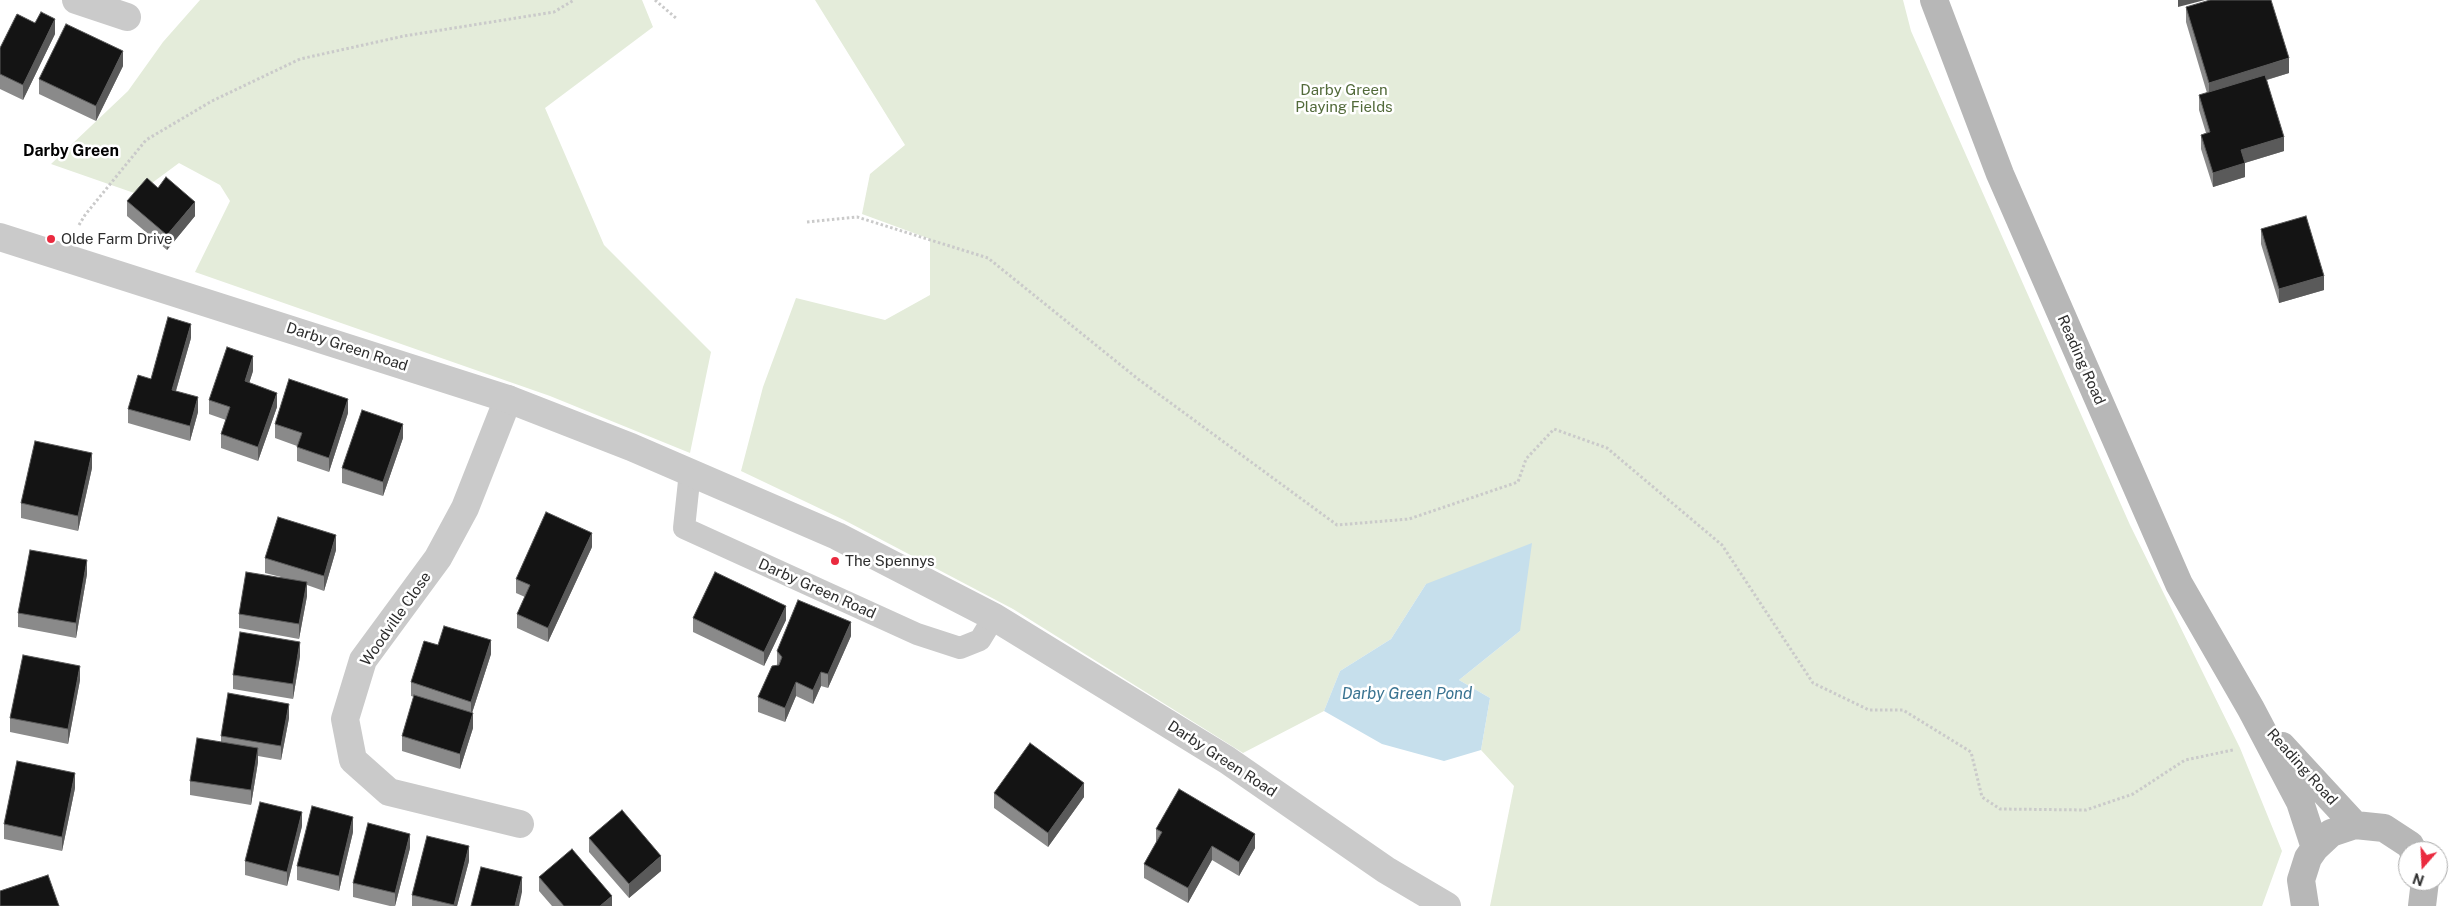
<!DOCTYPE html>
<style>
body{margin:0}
#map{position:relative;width:2463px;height:906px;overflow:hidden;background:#fff;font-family:"Public Sans",sans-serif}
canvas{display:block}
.north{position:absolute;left:2398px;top:841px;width:50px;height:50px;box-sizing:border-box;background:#fff;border:1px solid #ababab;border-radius:50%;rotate:199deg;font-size:14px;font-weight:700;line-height:20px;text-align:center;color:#2d2d2d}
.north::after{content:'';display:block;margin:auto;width:18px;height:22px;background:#ea2a3f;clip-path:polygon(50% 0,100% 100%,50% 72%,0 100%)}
</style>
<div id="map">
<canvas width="2463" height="906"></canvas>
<div class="north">N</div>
</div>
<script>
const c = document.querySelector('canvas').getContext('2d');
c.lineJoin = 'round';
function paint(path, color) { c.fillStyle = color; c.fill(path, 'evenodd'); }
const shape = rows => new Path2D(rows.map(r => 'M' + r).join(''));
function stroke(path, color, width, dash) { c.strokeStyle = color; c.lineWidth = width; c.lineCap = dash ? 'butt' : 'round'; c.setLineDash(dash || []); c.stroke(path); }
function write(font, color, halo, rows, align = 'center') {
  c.font = font + ' "Public Sans",sans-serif'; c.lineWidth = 5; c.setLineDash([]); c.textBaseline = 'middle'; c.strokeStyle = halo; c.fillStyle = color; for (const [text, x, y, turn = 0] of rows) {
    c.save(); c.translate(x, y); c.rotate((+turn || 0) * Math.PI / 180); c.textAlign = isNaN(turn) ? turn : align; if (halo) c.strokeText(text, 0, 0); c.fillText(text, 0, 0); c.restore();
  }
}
paint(shape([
 [200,0,642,0,653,27,545,108,604,245,711,352,690,453,550,396,195,272,230,201,220,185,179,163,137,194,51,164,128,91,163,42],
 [815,0,1903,0,1911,31,2130,525,2240,748,2282,851,2262,906,1490,906,1514,786,1481,750,1490,698,1459,680,1520,631,1426,584,1391,639,1340,671,1324,711,1243,753,1013,609,844,520,741,471,763,387,796,298,885,320,930,295,930,239,862,214,870,174,905,145]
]), '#e4ecda');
paint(shape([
 [1532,543,1520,631,1459,680,1490,698,1481,750,1444,761,1382,744,1324,711,1340,671,1391,639,1426,584]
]), '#c6dfec');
stroke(shape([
 [655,0,677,19],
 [807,222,857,217,988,258,1138,379,1337,525,1409,519,1518,482,1526,459,1554,429,1607,448,1722,545,1813,683,1869,710,1903,710,1971,752,1982,797,2000,809,2086,810,2133,794,2185,760,2233,750],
 [79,225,85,215,146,140,212,101,300,59,404,36,554,12,574,0]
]), '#cacaca', 3, [2.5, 2.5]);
stroke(shape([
 [690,472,684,528,917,634,960,648,980,640,994,617]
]), '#cacaca', 22);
stroke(shape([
 [76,0,127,17],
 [508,399,465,508,438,558,363,660,345,719,353,760,389,792,520,824]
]), '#cacaca', 28);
stroke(shape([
 [0,237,508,399,631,447,837,536,994,617,1227,760,1386,870,1447,906]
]), '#cacaca', 28);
stroke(shape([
 [1934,0,2000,174,2179,584,2251,709,2300,802,2315,848],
 [2282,746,2355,825],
 [2305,906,2301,880,2308,858,2315,848,2331,833,2355,825,2384,828,2410,845,2413,851],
 [2422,906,2425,881]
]), '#b7b7b7', 28);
paint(shape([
 [2186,7,2289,73,2267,80,2284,151,2245,163,2245,177,2213,187,2201,149,2201,135,2206,133,2199,110,2199,95,2207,93,2186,22],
 [55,34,23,100,0,89,0,48],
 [123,66,96,121,39,94,39,79],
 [127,201,195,216,167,250,127,216],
 [2261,229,2324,290,2279,303,2261,244],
 [191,338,176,391,198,412,190,441,128,423,128,409,151,379],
 [253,371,249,383,277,407,258,461,221,448,221,434,226,420,209,414,209,400],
 [348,413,329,472,297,461,297,446,275,438,275,424],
 [403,438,383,496,342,483,342,468],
 [92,468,78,531,21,518,21,503],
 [592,547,548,642,517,628,517,614,525,597,516,593,516,579],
 [336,550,324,591,307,585,307,596,299,639,239,628,239,614,281,577,265,573,265,558],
 [87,574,76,638,18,627,18,613],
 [693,618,786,620,764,666,693,632],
 [851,636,828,688,821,686,813,704,796,696,785,722,758,712,758,697,777,666,777,651],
 [438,645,491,654,472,713,473,728,460,769,402,751,402,736,414,697,411,696,411,682],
 [300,656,293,699,233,689,233,675],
 [80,680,68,744,10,732,10,718],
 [289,718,281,760,258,756,258,762,251,805,190,795,190,781,221,742,221,736],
 [75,788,62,851,4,839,4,824],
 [994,793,1084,797,1048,847,994,808],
 [302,826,287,886,245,875,245,861],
 [1156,829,1255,848,1239,876,1212,860,1188,903,1144,878,1144,864,1156,843],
 [353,832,339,891,297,880,297,866],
 [589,838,661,871,629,898,589,852],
 [410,848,395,906,390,906,353,897,353,883],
 [469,861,457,906,412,906,412,895],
 [539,877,612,906,552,906,539,891]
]), '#8a8a8a');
paint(shape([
 [2178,0,2205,0,2178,7],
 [55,19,55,34,23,100,23,85],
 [123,51,123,66,96,121,96,106],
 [2289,58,2289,73,2209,97,2209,83],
 [2284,137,2284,151,2241,164,2241,150],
 [2245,163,2245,177,2213,187,2213,173],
 [195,202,195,216,167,250,167,235],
 [2324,276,2324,290,2279,303,2279,289],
 [191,324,191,338,172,404,172,390],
 [253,356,253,371,245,396,245,381],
 [277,393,277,407,258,461,258,447],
 [198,397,198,412,190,441,190,426],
 [348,399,348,413,329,472,329,458],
 [403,424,403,438,383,496,383,482],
 [92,453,92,468,78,531,78,516],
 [592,533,592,547,548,642,548,628],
 [336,535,336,550,324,591,324,576],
 [87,560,87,574,76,638,76,623],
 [307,582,307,596,299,639,299,624],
 [786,606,786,620,764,666,764,652],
 [851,622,851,636,828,688,828,674],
 [491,640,491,654,471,716,471,702],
 [300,642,300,656,293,699,293,684],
 [80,666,80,680,68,744,68,729],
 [821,672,821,686,813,704,813,690],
 [796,682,796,696,785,722,785,708],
 [289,704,289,718,281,760,281,746],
 [473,713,473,728,460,769,460,754],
 [258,748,258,762,251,805,251,790],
 [75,773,75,788,62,851,62,837],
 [1084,783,1084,797,1048,847,1048,833],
 [302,812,302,826,287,886,287,872],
 [353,817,353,832,339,891,339,876],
 [410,834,410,848,395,906,395,893],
 [1255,834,1255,848,1239,876,1239,862],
 [469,846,469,861,457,906,454,906],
 [1212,846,1212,860,1188,903,1188,888],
 [661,856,661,871,629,898,629,884],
 [522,877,522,892,519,906,515,906],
 [612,896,612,906,600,906]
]), '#5a5a5a');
const building = shape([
 [2210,0,2271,0,2289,58,2209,83,2186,7,2210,0],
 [41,12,55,19,23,85,0,74,0,48,17,14,35,23,41,12],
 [66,24,123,51,96,106,39,79,66,24],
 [2265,75,2284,137,2241,150,2245,163,2213,173,2201,135,2210,132,2199,95,2265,75],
 [166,177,195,202,167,235,127,201,147,178,158,188,166,177],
 [2306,216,2324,276,2279,289,2261,229,2306,216],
 [168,317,191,324,172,390,198,397,190,426,128,409,138,375,151,379,168,317],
 [227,347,253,356,245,381,277,393,258,447,221,434,230,407,209,400,227,347],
 [289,379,348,399,329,458,297,447,302,433,275,424,289,379],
 [362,410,403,424,383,482,342,468,362,410],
 [35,441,92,453,78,516,21,503,35,441],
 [546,512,592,533,548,628,517,614,530,585,516,579,546,512],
 [278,517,336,535,324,576,265,558,278,517],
 [30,550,87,560,76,623,18,613,30,550],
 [246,572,307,582,299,624,239,614,246,572],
 [715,572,786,606,764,652,693,618,715,572],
 [798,600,851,622,828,674,821,672,813,690,796,682,785,708,758,697,772,666,779,665,782,657,777,651,798,600],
 [444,626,491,640,471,702,411,682,424,641,438,645,444,626],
 [240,632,300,642,293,684,233,675,240,632],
 [23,655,80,666,68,729,10,718,23,655],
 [228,693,289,704,281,746,221,736,228,693],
 [414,695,473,713,460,754,402,736,414,695],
 [197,738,258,748,251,790,190,781,197,738],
 [1030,743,1084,783,1048,833,994,793,1030,743],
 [17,761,75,773,62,837,4,824,17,761],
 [1179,789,1255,834,1239,862,1212,846,1188,888,1144,864,1162,832,1156,829,1179,789],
 [260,802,302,812,287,872,245,861,260,802],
 [312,806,353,817,339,876,297,866,312,806],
 [622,810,661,856,629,884,589,838,622,810],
 [368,823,410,834,395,893,353,883,368,823],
 [427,836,469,846,454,905,412,895,427,836],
 [572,849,612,896,600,906,564,906,539,877,572,849],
 [481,867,522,877,515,906,471,906,481,867],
 [48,875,59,906,0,906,0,891,48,875]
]);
paint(building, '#141414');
stroke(building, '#5a5a5a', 1);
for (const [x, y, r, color] of [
 [51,239,5,"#ea2a3f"],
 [835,561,5,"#ea2a3f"]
]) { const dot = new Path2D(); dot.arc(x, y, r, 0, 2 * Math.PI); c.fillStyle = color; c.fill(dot); stroke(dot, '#fff', 2); }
write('15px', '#526a3a', '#fff', [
 ["Darby Green",1344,90],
 ["Playing Fields",1344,107]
]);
write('15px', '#2d2d2d', '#fff', [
 ["Olde Farm Drive",61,239],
 ["The Spennys",845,561]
], 'left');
write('15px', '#2d2d2d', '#fff', [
 ["Darby Green Road",347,347,18],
 ["Reading Road",2081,360,66],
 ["Darby Green Road",817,589,24],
 ["Woodville Close",396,619,-55],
 ["Darby Green Road",1222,759,33],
 ["Reading Road",2302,767,48]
]);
write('bold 16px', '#000', '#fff', [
 ["Darby Green",71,151]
]);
write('italic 16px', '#397391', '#fff', [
 ["Darby Green Pond",1407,694]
]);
</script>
